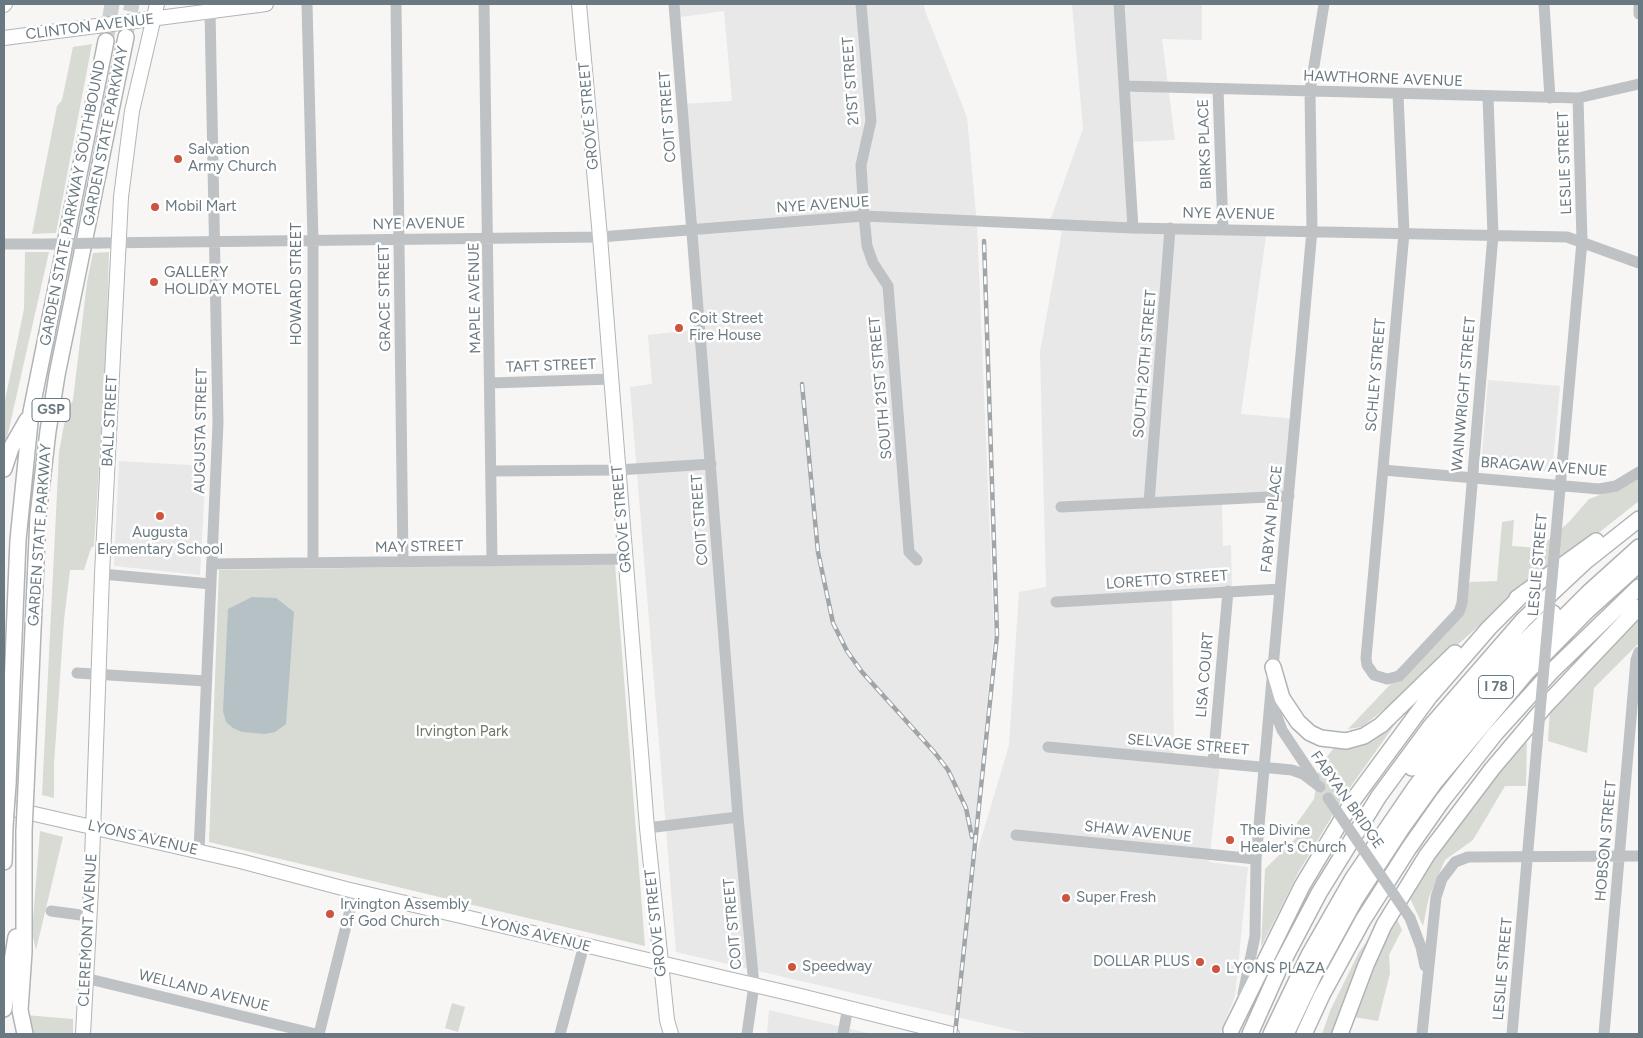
<!DOCTYPE html>
<style>
body{margin:0}
#map{position:relative;width:1643px;height:1038px;overflow:hidden;background:#f7f6f4;font-family:Figtree,sans-serif}
canvas{display:block}
.frame{position:absolute;inset:0;border:5px solid #6a7981;pointer-events:none}
</style>
<div id="map">
<canvas width="1643" height="1038"></canvas>
<div class="frame"></div>
</div>
<script>
const c = document.querySelector('canvas').getContext('2d');
c.lineJoin = 'round';
function paint(path, color) { c.fillStyle = color; c.fill(path, 'evenodd'); }
const shape = rows => new Path2D(rows.map(r => 'M' + r).join(''));
function stroke(path, color, width, dash) { c.strokeStyle = color; c.lineWidth = width; c.lineCap = dash ? 'butt' : 'round'; c.setLineDash(dash || []); c.stroke(path); }
function write(font, color, halo, rows, align = 'center') {
  c.font = font + ' Figtree,sans-serif'; c.lineWidth = 5; c.setLineDash([]); c.textBaseline = 'middle'; c.strokeStyle = halo; c.fillStyle = color; for (const [text, x, y, turn = 0] of rows) {
    c.save(); c.translate(x, y); c.rotate((+turn || 0) * Math.PI / 180); c.textAlign = isNaN(turn) ? turn : align; if (halo) c.strokeText(text, 0, 0); c.fillText(text, 0, 0); c.restore();
  }
}
paint(shape([
 [674,4,924,4,925,11,967,117,977,225,994,632,970,876,1009,745,1019,592,1046,587,1040,352,1062,231,1047,229,1083,129,1072,4,1202,4,1202,40,1162,39,1175,140,1128,142,1134,228,1267,229,1241,414,1297,419,1287,498,1222,501,1223,546,1231,545,1232,589,1172,595,1174,760,1220,763,1209,862,1248,867,1235,996,1220,1034,1030,1034,676,952,630,387,652,384,648,335,701,329,682,104,732,101,724,11,674,18],
 [1488,380,1560,386,1552,472,1481,468],
 [119,461,206,466,200,575,114,566],
 [769,1010,872,1034,767,1034]
]), '#e7e8e7');
paint(shape([
 [92,44,56,233,32,234,57,106,62,100,73,47],
 [25,252,49,252,4,451,4,405,24,309],
 [109,252,106,357,94,546,91,548,84,570,70,570,64,620,54,764,54,798,42,795,59,452,66,414,73,400,87,282,93,253],
 [1639,476,1639,501,1577,550,1543,569,1392,703,1362,727,1348,729,1459,612,1470,582,1497,581,1502,522,1514,520,1512,546,1539,548,1568,523,1589,499,1630,484],
 [615,564,645,946,209,842,219,570],
 [1639,617,1639,643,1594,688,1587,753,1548,741,1550,708],
 [1398,720,1344,796,1298,873,1261,947,1265,869,1296,838,1297,823,1314,799,1319,767,1333,749],
 [1527,735,1526,786,1505,786,1473,840,1445,860,1429,897,1423,926,1409,896,1439,851],
 [40,831,63,837,36,950,32,932],
 [1395,915,1402,930,1389,955,1390,973,1378,1021,1353,1017,1373,963],
 [1371,936,1349,987,1333,1034,1322,1034,1330,1011,1359,952],
 [452,1003,465,1007,458,1032,445,1028],
 [25,1015,73,1019,73,1034,30,1034]
]), '#d7dbd4');
paint(shape([
 [252,597,276,598,294,612,286,724,275,732,265,734,242,732,233,728,226,722,223,711,228,609]
]), '#b5c1c4');
stroke(shape([
 [126,34,132,4],
 [106,41,112,4]
]), '#cdd0d2', 15, [15, 8]);
const major = shape([
 [579,4,600,237,647,828,667,1020,671,1034],
 [4,5,5,4],
 [4,38,266,4],
 [4,807,240,861,346,889,801,996,952,1034],
 [83,1034,91,889,102,574,121,197,132,111,157,4]
]);
const highway = shape([
 [4,469,11,448,27,420],
 [1517,598,1596,541],
 [1273,667,1282,698,1298,722,1310,733,1321,738,1346,741,1364,736,1381,725,1455,653],
 [1412,768,1479,686,1553,613],
 [8,784,18,540,31,412,106,41],
 [26,788,38,516,48,431,57,375,126,37],
 [24,831,24,952,20,1010,25,1034],
 [4,862,5,826],
 [4,1009,16,937],
 [1231,1030,1302,886,1354,799,1430,696,1489,628,1525,592],
 [1250,1034,1279,969,1319,893,1379,796,1430,727,1524,619,1586,561,1639,519],
 [1271,1034,1309,955,1353,878,1416,786,1470,718,1527,654,1588,593,1639,547],
 [1286,1034,1314,975,1355,900,1402,828,1435,782,1527,672,1587,611,1639,564],
 [1304,1034,1322,995,1363,920,1409,848,1442,801,1495,734,1552,671,1639,587],
 [1340,1034,1366,965,1384,925,1427,855,1492,769,1547,704,1639,607]
]);
stroke(major, '#b0b5b7', 16);
stroke(highway, '#b0b4b6', 18);
stroke(shape([
 [307,4,313,240,313,563],
 [396,4,403,562],
 [484,4,492,561],
 [674,4,738,817,754,985,747,1034],
 [861,4,871,121,861,165,864,216,867,246,873,263,888,286,909,552,917,560],
 [1119,4,1133,228],
 [1544,4,1550,98],
 [1639,4,1639,14],
 [1124,86,1578,98,1639,84],
 [1218,89,1223,229],
 [1398,94,1404,233,1366,658,1367,665,1374,675,1387,679,1399,676,1403,672,1459,612,1462,603,1493,235,1488,97],
 [99,243,600,237,864,216,1133,228,1567,237,1639,263],
 [4,244,51,244],
 [491,383,611,379],
 [1383,470,1599,489,1616,486,1639,472],
 [492,471,618,470,711,464],
 [1149,503,1170,228],
 [1061,507,1289,496],
 [1555,545,1582,241,1578,98],
 [212,564,626,559],
 [102,574,211,584],
 [1056,602,1280,589],
 [77,673,206,681],
 [1273,706,1282,730,1314,778],
 [1048,747,1292,770,1303,774,1320,787],
 [1213,763,1228,591],
 [647,828,738,817],
 [1016,835,1256,859],
 [199,851,218,423,210,11],
 [51,911,88,916],
 [1410,918,1421,947,1425,966],
 [85,978,316,1034],
 [1243,994,1255,936,1256,859,1312,230,1310,91,1324,4],
 [319,1034,355,890],
 [560,1034,584,945],
 [843,1034,848,1007],
 [1422,1034,1436,897,1442,879,1455,862,1468,857,1639,856],
 [1512,1034,1537,745],
 [1604,1034,1636,660,1639,652]
]), '#bec2c5', 11);
stroke(major, '#fff', 14);
stroke(highway, '#fff', 15);
const rail = shape([
 [802,384,818,552,833,623,847,651,862,672,935,753,948,770,966,808,972,837],
 [955,1034,997,635,984,241]
]);
stroke(rail, '#9fa5a9', 4.5);
stroke(rail, '#fff', 2.5, [8]);
const highwayBridge = shape([
 [5,826,8,784],
 [24,831,26,788]
]);
stroke(highwayBridge, '#b0b4b6', 18, []);
stroke(shape([
 [51,244,99,243],
 [1537,745,1555,545],
 [1328,798,1410,918]
]), '#bec2c5', 11);
stroke(highwayBridge, '#fff', 15);
for (const [x, y, r, color] of [
 [178,159,5,"#cd543e"],
 [155,207,5,"#cd543e"],
 [154,282,5,"#cd543e"],
 [679,328,5,"#cd543e"],
 [160,516,5,"#cd543e"],
 [1230,840,5,"#cd543e"],
 [1066,898,5,"#cd543e"],
 [330,914,5,"#cd543e"],
 [1200,962,5,"#cd543e"],
 [792,967,5,"#cd543e"],
 [1216,969,5,"#cd543e"]
]) { const dot = new Path2D(); dot.arc(x, y, r, 0, 2 * Math.PI); c.fillStyle = color; c.fill(dot); stroke(dot, '#fff', 2); }
for (const [x, y, w] of [
 [51,410,38],
 [1496,687,35]
]) { const box = new Path2D(); box.roundRect(x - w / 2, y - 11.5, w, 23, 4); c.fillStyle = '#fff'; c.fill(box); stroke(box, '#6a7981', 1); }
write('bold 14px', '#6a7981', null, [
 ["GSP",51,410],
 ["I 78",1496,687]
]);
write('15px', '#6a7981', '#fff', [
 ["CLINTON AVENUE",90,27,-7],
 ["HAWTHORNE AVENUE",1383,79,2],
 ["21ST STREET",851,81,-94],
 ["GROVE STREET",589,116,-95],
 ["COIT STREET",668,117,-94],
 ["GARDEN STATE PARKWAY",106,136,-79],
 ["BIRKS PLACE",1205,144,-92],
 ["LESLIE STREET",1565,163,-92],
 ["GARDEN STATE PARKWAY SOUTHBOUND",73,203,-79],
 ["NYE AVENUE",823,205,-4],
 ["NYE AVENUE",1229,214,1],
 ["NYE AVENUE",419,224,-1],
 ["HOWARD STREET",297,284,-90],
 ["GRACE STREET",385,298,-91],
 ["MAPLE AVENUE",475,298,-91],
 ["SOUTH 20TH STREET",1145,364,-85],
 ["TAFT STREET",551,366,-2],
 ["SCHLEY STREET",1376,375,-85],
 ["SOUTH 21ST STREET",881,388,-95],
 ["WAINWRIGHT STREET",1464,394,-85],
 ["BALL STREET",110,421,-87],
 ["AUGUSTA STREET",201,431,-89],
 ["BRAGAW AVENUE",1544,467,4],
 ["GROVE STREET",622,519,-95],
 ["FABYAN PLACE",1272,519,-84],
 ["COIT STREET",700,520,-94],
 ["GARDEN STATE PARKWAY",40,535,-86],
 ["MAY STREET",419,547,-1],
 ["LESLIE STREET",1538,565,-85],
 ["LORETTO STREET",1167,580,-4],
 ["LISA COURT",1205,675,-85],
 ["SELVAGE STREET",1188,745,5],
 ["FABYAN BRIDGE",1347,800,55],
 ["SHAW AVENUE",1138,832,6],
 ["LYONS AVENUE",143,838,13],
 ["HOBSON STREET",1606,841,-85],
 ["GROVE STREET",656,923,-96],
 ["COIT STREET",733,924,-95],
 ["CLEREMONT AVENUE",88,930,-87],
 ["LYONS AVENUE",536,934,14],
 ["LESLIE STREET",1503,969,-85],
 ["WELLAND AVENUE",204,991,14]
]);
write('15px', '#6a7981', '#fff', [
 ["Salvation",188,150],
 ["Army Church",188,167],
 ["Mobil Mart",165,207],
 ["GALLERY",164,273],
 ["HOLIDAY MOTEL",164,290],
 ["Coit Street",689,319],
 ["Fire House",689,336],
 ["Augusta",160,533,"center"],
 ["Elementary School",160,550,"center"],
 ["The Divine",1240,831],
 ["Healer's Church",1240,848],
 ["Super Fresh",1076,898],
 ["Irvington Assembly",340,905],
 ["of God Church",340,922],
 ["DOLLAR PLUS",1190,962,"right"],
 ["Speedway",802,967],
 ["LYONS PLAZA",1226,969]
], 'left');
write('15px', '#6d7968', '#fff', [
 ["Irvington Park",462,732]
]);
</script>
